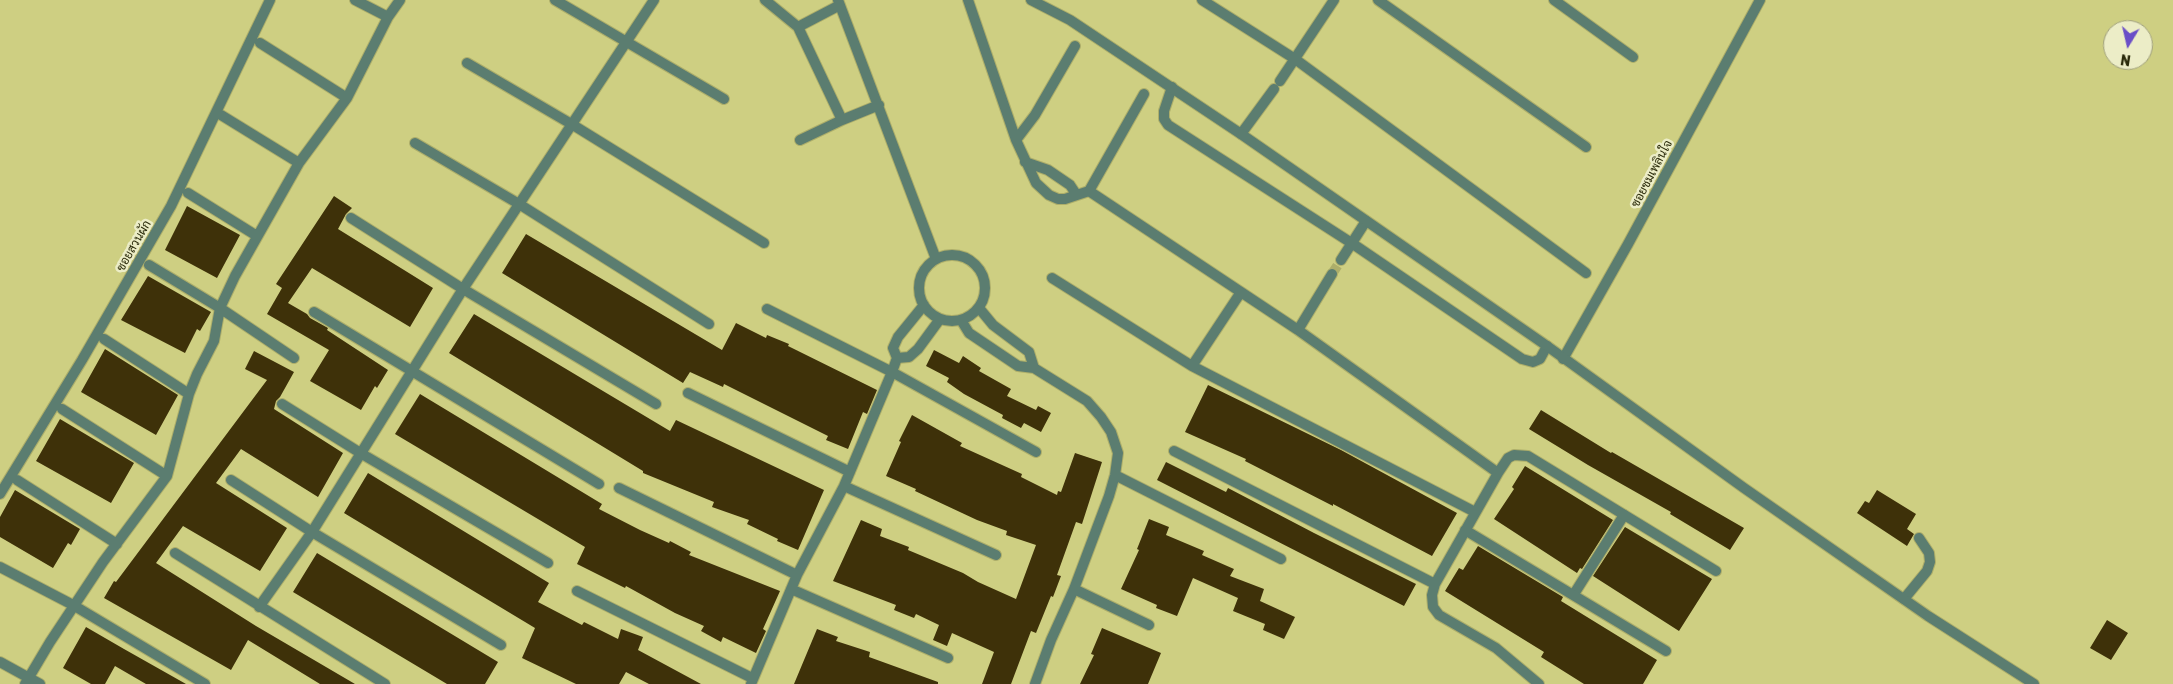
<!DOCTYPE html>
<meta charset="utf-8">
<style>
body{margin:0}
#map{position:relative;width:2173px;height:684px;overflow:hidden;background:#cecf82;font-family:Rubik,sans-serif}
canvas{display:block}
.north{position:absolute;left:2103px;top:20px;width:50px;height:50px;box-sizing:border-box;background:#ecedc7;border:1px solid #9f9f7c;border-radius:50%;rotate:189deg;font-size:14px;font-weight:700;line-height:20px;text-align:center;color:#2b2b0b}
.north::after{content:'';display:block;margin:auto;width:18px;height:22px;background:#6a4ec7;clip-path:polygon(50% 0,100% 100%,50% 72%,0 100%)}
</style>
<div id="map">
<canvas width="2173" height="684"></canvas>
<div class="north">N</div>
</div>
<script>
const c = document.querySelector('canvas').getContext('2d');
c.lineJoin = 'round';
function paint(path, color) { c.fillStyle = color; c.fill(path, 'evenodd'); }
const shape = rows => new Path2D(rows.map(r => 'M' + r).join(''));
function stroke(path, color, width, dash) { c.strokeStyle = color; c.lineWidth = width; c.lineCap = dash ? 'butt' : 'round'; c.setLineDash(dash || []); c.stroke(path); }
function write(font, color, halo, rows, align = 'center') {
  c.font = font + ' Rubik,Sarabun,sans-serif'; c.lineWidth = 5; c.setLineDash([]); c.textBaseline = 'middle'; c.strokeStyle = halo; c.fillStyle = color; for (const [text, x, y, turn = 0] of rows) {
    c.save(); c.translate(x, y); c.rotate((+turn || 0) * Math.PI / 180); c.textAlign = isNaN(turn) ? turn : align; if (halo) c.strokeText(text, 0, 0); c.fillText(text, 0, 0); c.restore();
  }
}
paint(shape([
 [334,196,352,208,346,214,338,229,433,288,410,327,312,268,288,303,307,314,310,318,328,328,327,330,388,370,377,388,375,386,361,410,310,381,329,350,267,314,282,288,276,284],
 [187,206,240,235,217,278,165,250],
 [526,234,722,350,736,323,766,338,767,335,789,344,788,346,877,390,867,414,863,412,848,449,826,440,828,436,724,384,723,387,690,372,683,383,502,273],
 [148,276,211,312,200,331,197,329,185,353,121,320],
 [474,314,670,431,676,420,824,490,798,550,777,541,778,539,747,524,749,520,712,507,714,502,643,473,643,471,449,353],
 [105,349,178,395,156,435,81,392],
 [934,350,959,363,963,356,981,368,979,371,1011,389,1007,396,1036,410,1038,406,1051,413,1041,432,1024,423,1021,428,1002,418,1003,415,964,394,947,382,949,378,926,366],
 [254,351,294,372,280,397,276,401,274,409,343,453,318,497,241,449,216,483,287,528,260,571,183,526,156,563,256,626,355,684,320,684,248,640,231,670,104,598,114,581,116,582,267,380,245,369],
 [1208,385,1341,450,1457,513,1432,556,1333,504,1333,506,1245,461,1246,459,1185,432],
 [420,394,602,504,599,509,640,530,669,543,670,541,691,552,689,555,780,591,763,629,766,631,756,653,723,637,721,642,701,631,704,626,675,613,626,586,625,588,577,564,585,547,395,434],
 [1541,410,1611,453,1612,452,1744,528,1730,550,1670,514,1671,512,1588,465,1529,429],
 [912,415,962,443,960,446,1022,474,1021,477,1057,495,1058,491,1061,492,1075,453,1102,462,1082,524,1076,522,1057,575,1061,576,1053,597,1051,596,1036,633,1031,631,1011,684,982,684,994,652,952,633,947,646,933,640,939,625,916,614,914,618,894,610,896,605,833,581,861,520,882,529,880,536,909,547,908,550,963,573,978,582,1016,599,1036,545,1006,535,1007,531,977,520,915,491,916,489,886,476,901,442,899,441],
 [60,419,134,463,111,503,36,461],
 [1166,462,1226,492,1228,488,1314,533,1416,584,1404,606,1157,480],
 [1525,466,1613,520,1582,569,1580,568,1577,573,1494,519,1514,489,1512,487],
 [368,473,549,583,538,602,582,625,584,622,618,639,621,629,643,637,638,650,701,684,649,684,626,672,619,684,576,684,522,658,535,628,344,513],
 [15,490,80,529,71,545,68,543,53,568,0,537,0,517],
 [1877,490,1916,514,1907,529,1914,534,1907,546,1857,513,1865,501,1869,503],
 [1149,519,1169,527,1166,535,1204,551,1202,555,1234,569,1230,576,1264,589,1260,601,1295,617,1284,639,1263,630,1265,624,1233,611,1238,598,1193,578,1177,616,1156,608,1157,605,1121,589,1139,550,1137,549],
 [1625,527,1712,579,1679,631,1593,576],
 [1478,546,1563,597,1561,601,1657,660,1643,684,1584,684,1541,657,1544,652,1445,591,1459,568,1463,570],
 [317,553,498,662,485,684,447,684,293,592],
 [2107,620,2128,633,2111,660,2090,648],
 [86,627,124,649,186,684,146,684,115,666,105,684,91,684,63,668],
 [1102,628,1161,653,1148,684,1080,684,1094,655,1091,654],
 [817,629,838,637,836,641,870,652,869,657,938,682,938,684,794,684]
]), '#3e3109');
stroke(shape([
 [1332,274,1341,260]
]), '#adae6a', 10, [10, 5]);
const service = shape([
 [1574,594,1624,515],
 [1904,599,1927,571,1930,562,1929,553,1919,538]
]);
const minor = shape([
 [355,0,388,17],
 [555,0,724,99],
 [765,0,798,27,842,120],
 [838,0,936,259],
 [968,0,1016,140,1036,183,1049,195,1058,199,1065,199,1089,191],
 [1202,0,1295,59,1586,273],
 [1378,0,1586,147],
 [1554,0,1633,57],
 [798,27,840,5],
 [260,43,347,98],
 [467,63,573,125,764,243],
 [1280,81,1334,0],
 [1172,87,1164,111,1164,119,1168,125,1353,244,1522,359,1533,362,1540,359,1547,346],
 [1144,94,1089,191,1298,330,1498,473],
 [221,115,299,163],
 [1241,134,1274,89],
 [800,140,842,120,879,105],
 [1016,140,1035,115,1075,46],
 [415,143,519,204,709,324],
 [1025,162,1048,170,1070,185,1076,194],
 [188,193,257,236],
 [351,218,463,289,656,404],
 '919 288a33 33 0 1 1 66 0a33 33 0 1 1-66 0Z',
 [1341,260,1366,221],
 [149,265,220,308,294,358],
 [1052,278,1192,366,1475,512],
 [979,308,993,325,1029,352,1034,368],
 [767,309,892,372,1036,452],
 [314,312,599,484],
 [961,320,969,333,1018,366,1034,368,1087,401,1101,417,1111,432,1118,453,1115,475,1109,496,1074,589,1051,640,1035,684],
 [1298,330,1332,274],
 [104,339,189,394],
 [897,358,909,357,918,349,940,319],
 [1563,359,1628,244,1760,0],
 [1192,366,1241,292],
 [688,393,850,472],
 [282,404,362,454,548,563],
 [62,409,167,476],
 [1174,451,1435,584],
 [1115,475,1281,559],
 [17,480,117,544],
 [231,480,312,532,501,645],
 [844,486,996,555],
 [619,488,797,575],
 [0,494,82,360,171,206,270,0],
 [1465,530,1666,651],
 [175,553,385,684],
 [0,567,73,605,205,684],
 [791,589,948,658],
 [1074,589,1149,625],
 [577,591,752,678],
 [259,607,312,532,463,289,654,0],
 [0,662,40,684],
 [25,684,50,642,103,562,167,476,189,394,197,374,214,341,220,308,235,276,299,163,347,98,388,17,400,0],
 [751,684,797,575,844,486,892,372,897,358,893,348,898,337,924,305],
 [1539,684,1496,648,1439,615,1433,607,1432,595,1435,584,1498,473,1508,458,1514,455,1528,456,1716,571]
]);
const tertiary = shape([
 [1031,0,1070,20,1241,134,1547,346,1744,488,1928,616,2034,684]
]);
stroke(service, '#adae6a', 12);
stroke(minor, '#adae6a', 12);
stroke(tertiary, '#adae6a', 12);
stroke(service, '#5b7d70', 10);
stroke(minor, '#5b7d70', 10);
stroke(tertiary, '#5b7d70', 10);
write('12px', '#2b2b0b', '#ecedc7', [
 ["ซอยชมเพลินใจ",1652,174,-62],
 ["ซอยสวนผัก",134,246,-60]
]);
</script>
